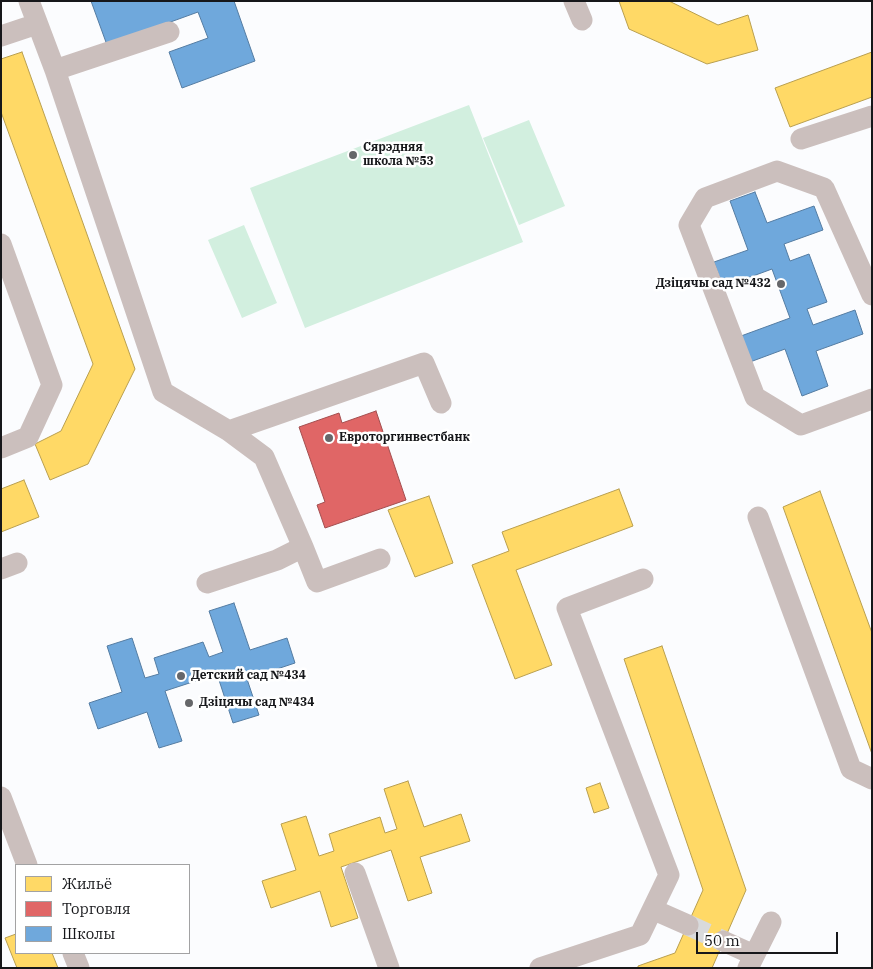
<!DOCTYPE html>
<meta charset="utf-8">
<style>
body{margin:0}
#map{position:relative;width:873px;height:969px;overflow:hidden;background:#fbfcfe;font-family:"IBM Plex Serif",serif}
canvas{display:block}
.frame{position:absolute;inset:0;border:2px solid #16171a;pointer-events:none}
.legend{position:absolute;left:15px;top:864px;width:175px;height:90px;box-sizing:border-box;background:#fff;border:1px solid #a2a2a3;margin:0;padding:6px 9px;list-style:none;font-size:15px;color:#16171a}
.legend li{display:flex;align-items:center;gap:10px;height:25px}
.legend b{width:25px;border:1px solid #a2a2a3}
.scale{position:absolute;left:696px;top:932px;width:142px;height:22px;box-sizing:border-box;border:2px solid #16171a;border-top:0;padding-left:6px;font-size:15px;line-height:18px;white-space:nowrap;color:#16171a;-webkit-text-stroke:4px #fff;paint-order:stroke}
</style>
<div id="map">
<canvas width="873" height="969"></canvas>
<div class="frame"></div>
<ul class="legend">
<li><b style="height:14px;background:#ffd966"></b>Жильё</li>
<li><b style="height:14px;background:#e06666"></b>Торговля</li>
<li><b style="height:14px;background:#6fa8dc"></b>Школы</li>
</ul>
<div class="scale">50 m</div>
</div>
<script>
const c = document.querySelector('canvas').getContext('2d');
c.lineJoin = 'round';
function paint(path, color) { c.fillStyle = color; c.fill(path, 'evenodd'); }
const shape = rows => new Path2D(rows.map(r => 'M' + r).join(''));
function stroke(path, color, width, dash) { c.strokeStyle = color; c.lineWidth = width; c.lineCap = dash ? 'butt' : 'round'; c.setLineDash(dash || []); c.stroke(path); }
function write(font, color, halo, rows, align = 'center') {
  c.font = font + ' "IBM Plex Serif",serif'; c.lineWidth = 5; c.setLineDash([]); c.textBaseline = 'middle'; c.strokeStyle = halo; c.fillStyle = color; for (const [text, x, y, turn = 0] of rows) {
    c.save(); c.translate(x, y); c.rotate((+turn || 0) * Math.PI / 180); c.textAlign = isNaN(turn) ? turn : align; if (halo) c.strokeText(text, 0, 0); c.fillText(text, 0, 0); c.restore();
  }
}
paint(shape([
 [469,105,523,242,305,328,250,188],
 [529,120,565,206,519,225,483,138],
 [244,225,277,303,242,318,208,240]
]), '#d2efdf');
const homes = shape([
 [619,1,669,1,718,25,748,15,758,50,707,64,629,29,619,1],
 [22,52,135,369,88,464,50,480,35,444,61,431,93,364,1,112,1,59,22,52],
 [872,52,872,97,790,127,775,88,872,52],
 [24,480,39,517,1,532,1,489,24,480],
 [619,489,633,526,516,570,552,665,515,679,472,565,509,551,502,532,619,489],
 [820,491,872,633,872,754,783,507,820,491],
 [429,496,453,563,415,577,388,510,429,496],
 [662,646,746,890,712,968,638,968,638,966,675,953,703,890,624,659,662,646],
 [408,781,424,827,461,814,470,841,420,857,432,893,408,901,391,850,341,867,358,918,331,927,320,891,271,908,262,881,296,870,281,824,306,816,319,856,334,851,329,834,380,817,385,833,397,829,384,789,408,781],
 [600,783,609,808,594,813,586,788,600,783],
 [16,934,16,953,52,953,58,968,17,968,5,938,16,934]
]);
paint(homes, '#ffd966');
stroke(homes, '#b99f4f', 1);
const shops = shape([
 [376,411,406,500,325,528,317,505,325,502,299,427,339,413,342,423,376,411]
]);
paint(shops, '#e06666');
stroke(shops, '#a34e4f', 1);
const schools = shape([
 [91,1,234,1,255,61,182,88,169,52,208,38,198,12,107,45,91,1],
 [755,192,767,223,814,206,823,230,784,244,790,261,809,254,827,302,807,309,813,325,855,310,863,334,816,351,828,386,802,396,785,349,750,362,741,336,790,318,772,269,723,287,714,262,748,250,730,201,755,192],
 [234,603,250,650,287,638,295,663,247,679,259,715,233,723,217,674,165,691,182,741,159,748,147,712,98,729,89,703,122,692,107,646,132,638,145,678,159,674,154,658,203,642,209,657,223,652,209,611,234,603]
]);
paint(schools, '#6fa8dc');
stroke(schools, '#547ca2', 1);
stroke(shape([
 [688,925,723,941]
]), '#d9dadc', 21, [21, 11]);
stroke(shape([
 [29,1,55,70,163,392,229,431,264,457,303,547],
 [574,1,582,20],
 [1,36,37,24],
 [55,70,169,32],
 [801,139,872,116],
 [1,244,52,385,28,437,1,448],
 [872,295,824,188,777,171,705,198,689,225,755,397,801,425,872,399],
 [229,431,424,363,441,403],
 [758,517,851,769,872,779],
 [1,569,17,563],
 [207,583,277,560,303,547,317,582,380,559],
 [1,797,27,865],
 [355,873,389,968],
 [654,910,688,925],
 [723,941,754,955],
 [73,953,79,968],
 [540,968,640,935,669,875,567,608,643,579],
 [748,968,771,922]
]), '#cbbfbd', 21);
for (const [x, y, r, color] of [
 [353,155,5,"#66676a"],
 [781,284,5,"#66676a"],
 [329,438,5,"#66676a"],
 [181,676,5,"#66676a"],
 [189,703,5,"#66676a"]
]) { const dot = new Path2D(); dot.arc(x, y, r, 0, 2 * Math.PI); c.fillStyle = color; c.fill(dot); stroke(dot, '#fff', 2); }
write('bold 12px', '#16171a', '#fff', [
 ["Сярэдняя",363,148],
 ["школа №53",363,162],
 ["Дзіцячы сад №432",771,284,"right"],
 ["Евроторгинвестбанк",339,438],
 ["Детский сад №434",191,676],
 ["Дзіцячы сад №434",199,703]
], 'left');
</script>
